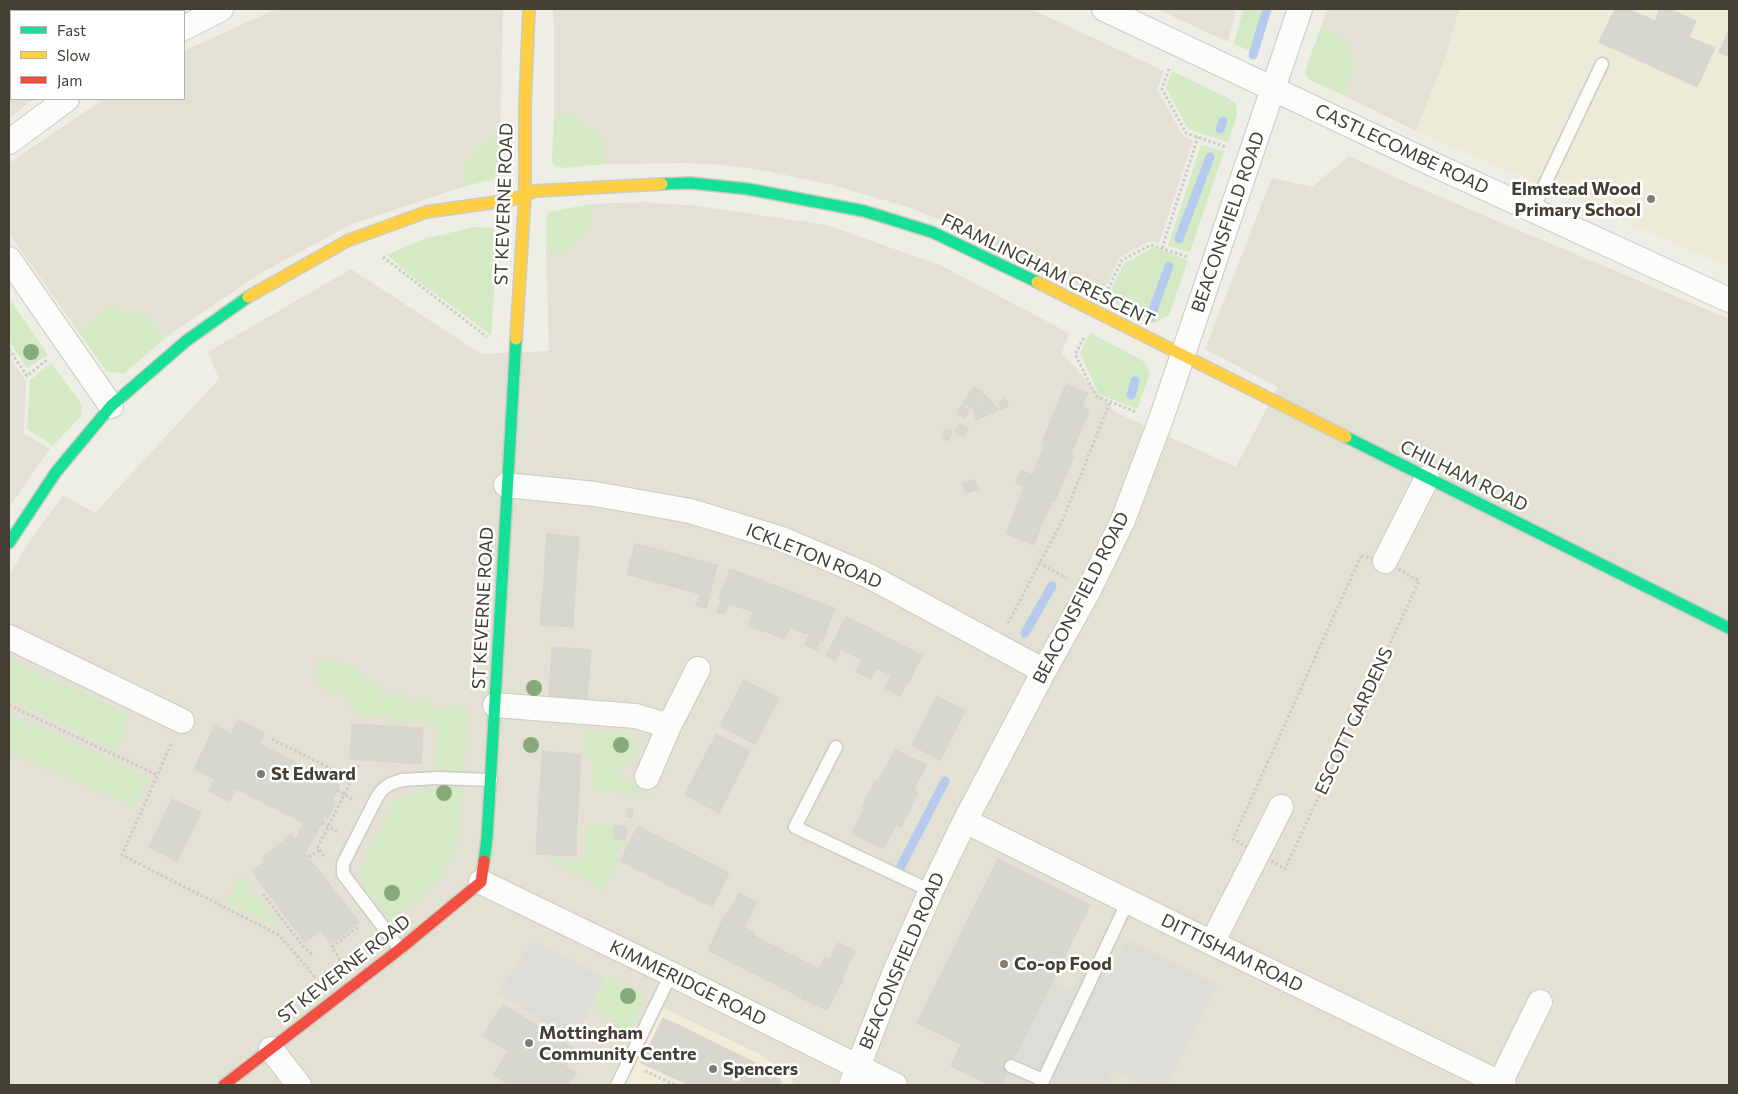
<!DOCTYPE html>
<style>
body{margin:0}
#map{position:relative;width:1738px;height:1094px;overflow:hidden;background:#eeede6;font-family:Commissioner,sans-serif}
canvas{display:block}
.frame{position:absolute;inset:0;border:10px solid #434033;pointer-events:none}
.legend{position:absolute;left:10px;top:10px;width:175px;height:90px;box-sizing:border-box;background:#fff;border:1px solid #b4b3ad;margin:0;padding:6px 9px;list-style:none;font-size:15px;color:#434033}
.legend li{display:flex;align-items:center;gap:10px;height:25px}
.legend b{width:25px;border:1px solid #b4b3ad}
</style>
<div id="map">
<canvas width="1738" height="1094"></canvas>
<div class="frame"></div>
<ul class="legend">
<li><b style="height:6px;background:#16e098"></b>Fast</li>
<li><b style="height:6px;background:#ffcf43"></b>Slow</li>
<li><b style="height:6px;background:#f24e42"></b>Jam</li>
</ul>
</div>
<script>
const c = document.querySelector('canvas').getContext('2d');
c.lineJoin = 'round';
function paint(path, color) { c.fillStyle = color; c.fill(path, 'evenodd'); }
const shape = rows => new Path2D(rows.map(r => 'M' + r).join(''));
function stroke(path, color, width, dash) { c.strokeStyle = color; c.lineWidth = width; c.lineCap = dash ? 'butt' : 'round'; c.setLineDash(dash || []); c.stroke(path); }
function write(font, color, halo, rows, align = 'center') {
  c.font = font + ' Commissioner,sans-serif'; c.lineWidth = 5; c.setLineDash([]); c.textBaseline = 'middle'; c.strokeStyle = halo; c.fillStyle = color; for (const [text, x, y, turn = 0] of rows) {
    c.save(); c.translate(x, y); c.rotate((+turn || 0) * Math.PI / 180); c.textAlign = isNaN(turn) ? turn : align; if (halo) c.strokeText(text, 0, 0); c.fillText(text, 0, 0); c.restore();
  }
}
paint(shape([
 [9,9,181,9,176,11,11,11,11,99,34,99,9,118],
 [276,9,503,9,500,138,486,138,463,165,465,186,352,224,259,274,165,338,148,316,109,307,78,331,9,233,9,163,104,99,184,99,184,51],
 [553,9,1031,9,1164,71,1157,89,1183,136,1193,140,1159,243,1150,241,1120,257,1101,296,946,222,908,207,832,185,762,170,721,165,686,163,605,164,603,141,574,115,554,115,554,22],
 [1157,9,1236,9,1228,42],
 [1327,9,1460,9,1443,64,1416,131,1345,96,1354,69,1345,40,1321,27],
 [1349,156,1419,188,1729,319,1729,1085,9,1085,9,576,25,548,63,495,95,513,219,379,208,352,351,269,481,354,549,351,546,251,566,252,591,229,591,204,642,202,698,206,826,225,940,265,1069,333,1062,353,1115,412,1236,467,1278,387,1205,349,1272,178,1312,187],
 [9,356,26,381,24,433,50,449,9,507]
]), '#e2e1d3');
paint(shape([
 [660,1006,761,1055,791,1077,794,1085,623,1085]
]), '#f2ecd8');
paint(shape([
 [1460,9,1729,9,1729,267,1416,131,1443,64]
]), '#ecebd8');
paint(shape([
 [1243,9,1272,9,1259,45,1248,50,1234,44],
 [1321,27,1345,40,1354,69,1345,96,1310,80,1305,74,1305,71],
 [1172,71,1228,98,1236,104,1237,115,1228,142,1188,129,1166,88],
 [554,115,574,115,603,141,605,164,565,168,555,166,552,162,552,157],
 [487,138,500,138,499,175,492,180,465,186,463,165],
 [1201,145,1224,151,1190,252,1168,246],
 [591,204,591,229,566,252,546,251,547,216,549,212],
 [475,227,493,228,498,239,491,335,406,272,387,255,423,239],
 [1154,247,1188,260,1169,315,1154,323,1107,298,1124,264],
 [9,298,48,355,27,368,9,341],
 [109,307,148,316,165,338,124,374,106,371,78,331],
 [1090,333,1142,360,1146,365,1150,373,1138,407,1136,409,1099,394,1080,354],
 [51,363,82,405,81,416,53,446,27,429,30,380],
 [9,660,129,714,117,751,9,699],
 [321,660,332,661,349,666,359,671,363,679,378,685,384,696,392,694,400,695,410,704,418,700,429,702,437,710,455,704,468,711,464,772,435,769,439,726,416,720,407,723,396,721,388,715,381,717,361,715,353,709,348,695,335,693,323,688,318,678,316,667],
 [9,714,149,778,135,806,9,752],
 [585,731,627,733,631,735,637,746,634,758,633,760,629,759,619,776,650,794,594,790,593,756,584,755],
 [440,787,463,788,458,834,455,849,441,877,432,888,420,900,391,920,365,888,360,877,360,872,365,859,397,799],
 [588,824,614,826,614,838,626,840,604,889,544,859,584,861],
 [240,876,282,929,227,901],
 [609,976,641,992,643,1003,631,1034,620,1028,597,1008,596,999]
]), '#d4eac5');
paint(shape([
 [1127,940,1217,985,1167,1085,1143,1085,1112,1070,1105,1085,1002,1085,1054,982,1072,991,1085,966,1108,978],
 [533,941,604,978,574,1042,498,992]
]), '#dddcd6');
stroke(shape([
 [1253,55,1267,9],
 [1220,129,1223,121],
 [1179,239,1210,157],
 [1150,318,1169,266],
 [1131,395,1135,381],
 [1025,633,1052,586],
 [900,868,945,781]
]), '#b5caed', 9);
const building = shape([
 [1615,9,1628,9,1655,21,1660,9,1670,9,1696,21,1689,37,1715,48,1697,87,1599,42,1615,9],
 [1729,30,1729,57,1719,52,1729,30],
 [1066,384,1088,393,1082,407,1089,410,1080,433,1051,421,1066,384],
 [974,387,984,393,972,409,963,403,974,387],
 [985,395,999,410,976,420,974,410,985,395],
 [1005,399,1009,406,1001,410,999,402,1005,399],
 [962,405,969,410,965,418,957,414,962,405],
 [1051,421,1080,433,1071,455,1042,443,1051,421],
 [960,424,968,429,963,437,955,431,960,424],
 [945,429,952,431,949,441,942,438,945,429],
 [1045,445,1074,456,1064,479,1036,467,1045,445],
 [1036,467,1064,479,1055,501,1027,489,1036,467],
 [1021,470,1032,475,1027,487,1016,483,1021,470],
 [975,480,978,489,966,493,963,483,975,480],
 [1024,487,1053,500,1043,521,1016,509,1024,487],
 [1016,509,1043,521,1034,545,1006,534,1016,509],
 [547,534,579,537,577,561,545,559,547,534],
 [635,544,660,550,652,581,627,574,635,544],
 [660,550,679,555,671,586,652,581,660,550],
 [679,555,697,560,689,591,671,586,679,555],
 [545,559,577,561,576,582,544,580,545,559],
 [697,560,717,565,706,608,696,606,700,594,689,591,697,560],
 [730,569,755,578,744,609,729,603,725,614,717,612,722,600,719,599,730,569],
 [755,578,776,586,760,630,748,626,753,612,744,609,755,578],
 [544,580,576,582,574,604,542,602,544,580],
 [776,586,795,593,780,637,760,630,776,586],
 [795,593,815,601,804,633,790,627,785,639,780,637,795,593],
 [815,601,835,608,823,641,820,640,817,650,805,645,809,634,804,633,815,601],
 [542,602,574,604,573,627,540,625,542,602],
 [846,617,869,628,854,656,841,649,835,661,826,656,846,617],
 [869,628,905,647,891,675,877,668,871,679,856,672,862,660,854,656,869,628],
 [552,647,591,650,587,700,549,698,552,647],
 [905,647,922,655,908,684,906,683,900,696,885,688,905,647],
 [744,680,779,698,755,744,720,726,744,680],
 [937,696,965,711,951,739,923,724,937,696],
 [238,720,265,733,259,744,340,785,332,800,336,802,328,819,325,817,318,830,236,789,230,802,209,791,215,779,194,769,215,726,231,734,238,720],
 [352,724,423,728,421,764,350,759,352,724],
 [923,724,951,739,940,760,912,745,923,724],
 [716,734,750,751,719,813,685,795,716,734],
 [895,750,926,765,914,790,918,793,901,827,896,825,883,849,852,833,864,809,862,807,875,781,878,782,895,750],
 [543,751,581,755,579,789,540,787,543,751],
 [540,787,579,789,577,823,538,821,540,787],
 [172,799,201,812,177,861,149,847,172,799],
 [628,809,633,809,633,817,627,817,628,809],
 [538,821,577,823,576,856,536,854,538,821],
 [304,823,318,830,305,853,359,922,331,944,320,931,305,943,252,871,265,861,262,858,291,835,295,840,304,823],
 [614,826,627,826,626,840,614,838,614,826],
 [638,826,729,873,712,907,620,861,638,826],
 [998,859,1090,905,1001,1085,990,1085,951,1066,961,1044,917,1023,998,859],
 [739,893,757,902,744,927,755,933,739,966,708,950,726,913,728,914,739,893],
 [754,936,776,947,761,977,739,966,754,936],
 [838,943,855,951,842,977,844,978,827,1010,803,999,825,957,830,959,838,943],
 [776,947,798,958,783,988,761,977,776,947],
 [798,958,819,969,803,999,783,988,798,958],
 [503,1004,576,1050,565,1066,576,1073,568,1085,510,1085,493,1075,508,1051,483,1036,503,1004],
 [663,1018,687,1029,665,1074,641,1063,663,1018],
 [687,1029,711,1041,690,1085,665,1074,687,1029],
 [711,1041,735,1053,720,1085,690,1085,711,1041],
 [735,1053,758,1064,747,1085,720,1085,735,1053],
 [758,1064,780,1080,782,1085,747,1085,758,1064]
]);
paint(building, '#d7d6cf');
stroke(building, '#d6d5cc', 1);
const lane = shape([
 [1533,209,1602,64],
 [836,747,795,827,931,891],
 [400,949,343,874,343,864,377,797,382,790,390,784,402,780,437,778,491,780],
 [1011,1066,1043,1080],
 [617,1085,671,974],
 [1041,1085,1128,901]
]);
const street = shape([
 [1104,9,1428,162,1729,300],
 [184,28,221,9],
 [9,142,67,99],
 [9,259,111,406],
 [506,485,595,494,690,511,782,539,869,576,1044,671],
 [1385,561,1427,478],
 [9,637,182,721],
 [495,705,636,716,669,726],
 [647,777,669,726,698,669],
 [965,821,1212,943,1504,1085],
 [481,882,671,974,895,1085],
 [1212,943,1281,807],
 [271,1049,299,1085],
 [1500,1083,1540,1002],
 [851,1085,894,974,931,891,965,821,1044,671,1089,590,1123,520,1160,422,1300,9]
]);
const fast = shape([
 [662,184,691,183,748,189,864,211,932,232,1037,282],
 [1346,437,1729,628],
 [9,543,56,472,111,406,186,341,248,297],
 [484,861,487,838,516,339]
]);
const slow = shape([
 [1037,282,1346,437],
 [248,297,347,241,426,212,511,200,535,191,662,184],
 [516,339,525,195,525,105,529,9]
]);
const jam = shape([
 [224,1085,400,949,481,882,484,861]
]);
stroke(lane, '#cccbc4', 15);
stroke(street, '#cccbc4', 26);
stroke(fast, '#ceccbd', 14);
stroke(slow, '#ceccbd', 14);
stroke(jam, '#ceccbd', 14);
stroke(shape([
 [1169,69,1162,89,1186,133,1226,147],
 [1162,248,1198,137],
 [383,257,487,337],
 [1108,289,1122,260,1151,245,1188,257],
 [1084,338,1075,354,1096,396,1136,412],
 [9,349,27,376,48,359],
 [1361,556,1385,561,1419,581,1285,869,1233,839,1361,556],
 [1039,563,1066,578],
 [1008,623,1063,519,1110,402],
 [9,705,157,775],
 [272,739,352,779],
 [171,744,122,855,279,935,316,978],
 [337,790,354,800],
 [322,823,337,831],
 [324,856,319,850,318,847,359,765],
 [309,857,319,850],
 [263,894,302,945,312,955],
 [340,960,332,947,359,926],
 [645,1071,675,1085]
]), '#cccbc5', 3, [2.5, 2.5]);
stroke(lane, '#fcfcfb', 12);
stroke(street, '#fcfcfb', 24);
stroke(fast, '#16e098', 11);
stroke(slow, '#ffcf43', 11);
stroke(jam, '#f24e42', 11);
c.fillStyle = '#87aa7c';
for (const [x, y] of [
 [31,352],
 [534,688],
 [531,745],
 [621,745],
 [444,793],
 [392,893],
 [628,996]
]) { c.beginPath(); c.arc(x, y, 8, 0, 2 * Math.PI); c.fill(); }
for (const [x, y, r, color] of [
 [1651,199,5,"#7f7d72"],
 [261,774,5,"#7f7d72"],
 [1004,964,5,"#7f7d72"],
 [529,1043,5,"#7f7d72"],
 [713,1069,5,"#7f7d72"]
]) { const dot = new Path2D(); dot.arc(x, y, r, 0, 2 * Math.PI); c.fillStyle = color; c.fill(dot); stroke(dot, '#fff', 2); }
write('18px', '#434033', '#fff', [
 ["CASTLECOMBE ROAD",1402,149,25],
 ["ST KEVERNE ROAD",504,204,-88],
 ["BEACONSFIELD ROAD",1228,222,-71],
 ["FRAMLINGHAM CRESCENT",1048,270,26],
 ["CHILHAM ROAD",1464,476,26],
 ["ICKLETON ROAD",814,556,22],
 ["BEACONSFIELD ROAD",1081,598,-63],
 ["ST KEVERNE ROAD",483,608,-87],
 ["ESCOTT GARDENS",1354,721,-65],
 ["DITTISHAM ROAD",1232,953,26],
 ["BEACONSFIELD ROAD",902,961,-67],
 ["ST KEVERNE ROAD",344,969,-38],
 ["KIMMERIDGE ROAD",688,983,26]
]);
write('bold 18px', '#434033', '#fff', [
 ["Elmstead Wood",1641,189,"right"],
 ["Primary School",1641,210,"right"],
 ["St Edward",271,774],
 ["Co-op Food",1014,964],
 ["Mottingham",539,1033],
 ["Community Centre",539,1054],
 ["Spencers",723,1069]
], 'left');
</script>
